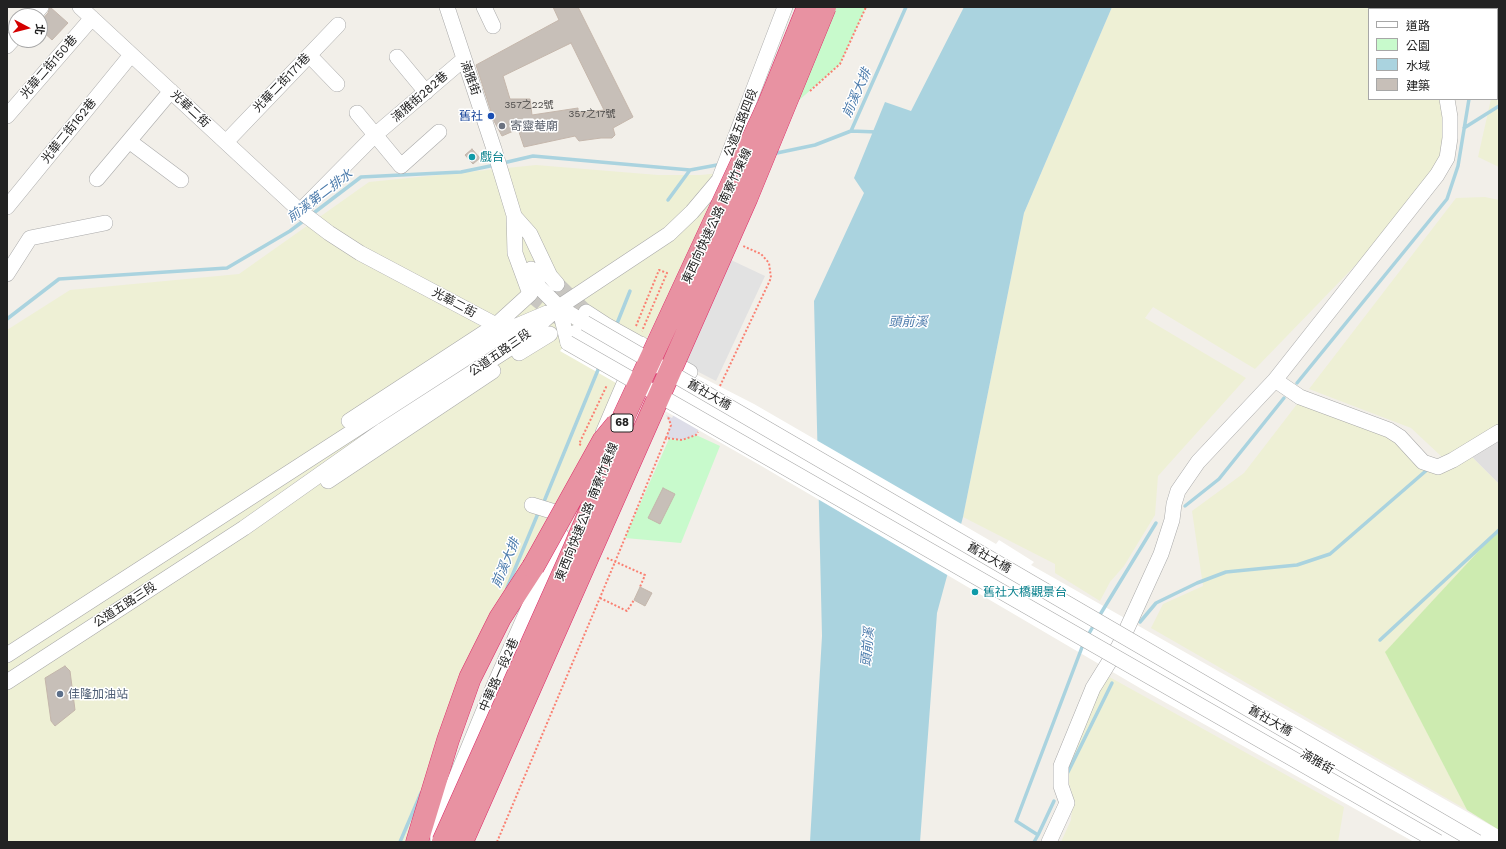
<!DOCTYPE html>
<meta charset="utf-8">
<style>
body{margin:0}
#map{position:relative;width:1506px;height:849px;overflow:hidden;background:#f2efe9;font-family:"Work Sans","Noto Sans TC",sans-serif}
canvas{display:block}
.frame{position:absolute;inset:0;border:8px solid #222;pointer-events:none}
.legend{position:absolute;left:1368px;top:8px;width:130px;height:92px;box-sizing:border-box;background:#fff;border:1px solid #a7a7a7;margin:0;padding:5px 7px;list-style:none;font-size:12px;color:#222}
.legend li{display:flex;align-items:center;gap:8px;height:20px}
.legend b{width:20px;border:1px solid #a7a7a7}
.north{position:absolute;left:8px;top:8px;width:40px;height:40px;box-sizing:border-box;background:#fff;border:1px solid #a7a7a7;border-radius:50%;rotate:97deg;font-size:11px;font-weight:700;line-height:16px;text-align:center;color:#222}
.north::after{content:'';display:block;margin:auto;width:14px;height:18px;background:#d40000;clip-path:polygon(50% 0,100% 100%,50% 72%,0 100%)}
</style>
<div id="map">
<canvas width="1506" height="849"></canvas>
<div class="frame"></div>
<ul class="legend">
<li><b style="height:5px;background:#fff"></b>道路</li>
<li><b style="height:11px;background:#c8facc"></b>公園</li>
<li><b style="height:11px;background:#aad3df"></b>水域</li>
<li><b style="height:11px;background:#c7bfb8"></b>建築</li>
</ul>
<div class="north">北</div>
</div>
<script>
const c = document.querySelector('canvas').getContext('2d');
c.lineJoin = 'round';
function paint(path, color) { c.fillStyle = color; c.fill(path, 'evenodd'); }
const shape = rows => new Path2D(rows.map(r => 'M' + r).join(''));
function stroke(path, color, width, dash) { c.strokeStyle = color; c.lineWidth = width; c.lineCap = dash ? 'butt' : 'round'; c.setLineDash(dash || []); c.stroke(path); }
function write(font, color, halo, rows, align = 'center') {
  c.font = font + ' "Work Sans","Noto Sans TC",sans-serif'; c.lineWidth = 3; c.setLineDash([]); c.textBaseline = 'middle'; c.strokeStyle = halo; c.fillStyle = color; for (const [text, x, y, turn = 0] of rows) {
    c.save(); c.translate(x, y); c.rotate((+turn || 0) * Math.PI / 180); c.textAlign = isNaN(turn) ? turn : align; if (halo) c.strokeText(text, 0, 0); c.fillText(text, 0, 0); c.restore();
  }
}
paint(shape([
 [1499,440,1499,484,1472,457]
]), '#e0dfdf');
paint(shape([
 [1112,7,1462,7,1461,9,1369,9,1369,99,1441,99,1446,132,1435,172,1378,242,1255,369,1153,307,1145,318,1246,378,1158,476,1155,515,1124,566,1110,582,1100,601,1055,573,1055,564,963,517,1024,213],
 [1499,63,1499,167,1478,157,1491,99,1497,99,1497,72],
 [536,165,658,175,701,175,729,172,710,204,667,300,569,483,474,650,437,737,408,842,7,842,7,330,70,290,239,274,369,182],
 [1485,197,1499,200,1499,427,1457,454,1442,457,1411,428,1309,389,1456,198],
 [1304,395,1398,430,1440,468,1472,457,1499,484,1499,529,1386,652,1467,810,1151,628,1163,604,1203,586,1192,511,1244,473],
 [1104,674,1344,807,1338,842,1061,842,1071,820,1073,797,1065,770]
]), '#eef0d5');
paint(shape([
 [1499,529,1499,830,1467,810,1385,652]
]), '#cdebb0');
paint(shape([
 [820,7,866,7,840,64,771,125],
 [696,435,720,446,681,543,625,538,669,439,682,440]
]), '#c8facc');
paint(shape([
 [731,260,765,276,716,381,685,365]
]), '#e2e2e2');
paint(shape([
 [693,378,718,391,696,435,682,440,666,438,671,425,666,415,672,418]
]), '#dddde8');
paint(shape([
 [964,7,1112,7,1024,213,963,517,937,613,920,842,810,842,822,636,814,301,864,193,854,178,885,102,911,111]
]), '#aad3df');
paint(shape([
 [586,318,754,404,996,544,999,540,1034,562,1031,565,1499,830,1499,842,1414,842,1145,691,758,464,560,351]
]), '#fff');
stroke(shape([
 [1488,9,1488,7],
 [1464,128,1499,106],
 [851,131,877,132],
 [772,154,815,145,851,131,906,7],
 [503,163,533,156,690,170,717,165],
 [668,200,690,170],
 [311,215,361,177,461,172,495,165],
 [7,319,59,279,227,268,290,231,306,219],
 [616,326,630,291],
 [1297,383,1447,199,1458,166,1469,99],
 [543,504,600,365],
 [1185,506,1219,479,1284,398],
 [507,588,539,511],
 [1098,618,1156,523],
 [1140,622,1156,603,1197,583,1226,572,1297,565,1330,554,1428,469],
 [1087,637,1095,623],
 [1380,640,1499,530],
 [1067,774,1112,683],
 [1038,835,1054,801],
 [400,842,421,793],
 [1034,842,1038,835,1016,821,1084,642]
]), '#aad3df', 3.5);
const building = shape([
 [50,7,68,23,52,40,40,29,40,22,48,13,50,7],
 [553,7,578,7,633,117,613,128,615,135,612,138,601,138,579,141,575,136,524,147,518,129,502,136,494,121,476,65,559,20,553,7],
 [571,43,604,110,578,113,578,108,532,115,530,99,510,99,503,76,571,43],
 [472,149,480,158,473,164,465,155,472,149],
 [663,488,675,494,660,524,648,518,663,488],
 [640,587,652,593,645,606,634,600,640,587],
 [65,666,70,671,75,710,55,726,51,721,45,678,65,666]
]);
paint(building, '#c7bfb8');
stroke(building, '#c4b6ab', 1);
stroke(shape([
 [557,284,586,312],
 [530,294,560,319]
]), '#c8c6c1', 15, [15, 8]);
const minor = shape([
 [80,7,300,211,329,233,360,253,496,325],
 [447,7,494,149,517,225],
 [484,7,493,26],
 [1466,9,1466,7],
 [33,16,41,7],
 [7,46,16,36],
 [309,55,337,84],
 [397,57,426,92],
 [357,113,401,166,439,132],
 [7,116,92,18],
 [129,141,181,180],
 [226,142,338,25],
 [97,179,171,91],
 [7,207,131,55],
 [300,211,375,135,464,59],
 [514,216,530,234,550,276,557,284],
 [531,269,539,287,559,307,585,323],
 [7,274,30,238,105,223],
 [559,307,568,343],
 [586,312,606,325,690,372],
 [576,332,632,365],
 [519,353,550,334],
 [1275,380,1300,397,1389,430,1400,437,1423,462,1438,467,1453,460,1499,432],
 [349,421,496,325,530,294,515,253,514,216],
 [603,433,641,344],
 [328,481,493,371],
 [532,505,558,513],
 [1119,646,1453,842],
 [7,655,514,327,547,313],
 [7,682,244,528,383,430,521,341,559,307,669,234,692,212,719,180,785,7],
 [438,842,437,824,493,688,561,535],
 [1049,842,1067,803,1061,786,1061,766,1093,688,1119,646,1161,554,1172,520,1174,504,1178,491,1198,462,1275,380,1437,175,1447,158,1450,138,1450,117,1447,99]
]);
const highway = shape([
 [417,842,448,740,470,678,500,618,533,567]
]);
stroke(minor, '#a9a9a9', 16);
stroke(highway, '#dc2a67', 23);
stroke(shape([
 [810,91,840,64,866,7],
 [636,326,659,270,667,273,642,331],
 [720,386,771,278,769,263,761,254,743,246],
 [666,438,671,425,668,417],
 [581,445,579,444,607,385],
 [607,558,645,575,640,587],
 [600,598,627,611,634,600],
 [497,842,615,562,666,438,682,440,696,435,698,432]
]), '#fa8072', 2, [2, 2]);
stroke(minor, '#fff', 15);
stroke(highway, '#e892a2', 22);
const minorBridge = shape([
 [585,323,1477,842],
 [568,343,1438,842]
]);
const highwayBridge = shape([
 [533,567,603,441,617,424],
 [443,842,574,549,613,457,624,416,768,106,808,7],
 [462,842,747,197,825,7]
]);
stroke(minorBridge, '#a9a9a9', 16, []);
stroke(highwayBridge, '#dc2a67', 23, []);
stroke(minorBridge, '#fff', 15);
stroke(highwayBridge, '#e892a2', 22);
for (const [x, y, r, color] of [
 [491,116,4,"#1a4fb4"],
 [502,126,4,"#6b7280"],
 [472,157,4,"#0f9aa8"],
 [975,592,4,"#0f9aa8"],
 [60,694,4,"#5c6f8a"]
]) { const dot = new Path2D(); dot.arc(x, y, r, 0, 2 * Math.PI); c.fillStyle = color; c.fill(dot); stroke(dot, '#fff', 1.5); }
write('10px', '#4b4948', null, [
 ["357之22號",529,105],
 ["357之17號",592,114]
]);
for (const [x, y, w] of [
 [622,423,22]
]) { const box = new Path2D(); box.roundRect(x - w / 2, y - 9, w, 18, 3); c.fillStyle = '#fff'; c.fill(box); stroke(box, '#222', 1); }
write('bold 11px', '#222', null, [
 ["68",622,423]
]);
write('12px', '#222', '#fff', [
 ["光華二街150巷",49,67,-49],
 ["湳雅街",470,78,71],
 ["光華二街171巷",282,83,-46],
 ["湳雅街282巷",420,97,-41],
 ["光華二街",190,109,43],
 ["公道五路四段",741,123,-69],
 ["光華二街162巷",69,131,-51],
 ["東西向快速公路 南寮竹東線",717,216,-65],
 ["光華二街",454,303,28],
 ["公道五路三段",500,353,-35],
 ["舊社大橋",709,395,30],
 ["東西向快速公路 南寮竹東線",587,512,-68],
 ["舊社大橋",989,558,30],
 ["公道五路三段",125,605,-33],
 ["中華路一段2巷",499,675,-66],
 ["舊社大橋",1270,721,30],
 ["湳雅街",1317,762,30]
]);
write('12px', '#164399', '#fff', [
 ["舊社",483,116]
], 'right');
write('12px', '#5b616d', '#fff', [
 ["寄靈菴廟",510,126]
], 'left');
write('12px', '#0d838f', '#fff', [
 ["戲台",480,157],
 ["舊社大橋觀景台",983,592]
], 'left');
write('12px', '#4e5e75', '#fff', [
 ["佳隆加油站",68,694]
], 'left');
write('italic 13px', '#4a7aab', '#fff', [
 ["前溪大排",857,93,-66],
 ["前溪第二排水",320,196,-37],
 ["頭前溪",908,322],
 ["前溪大排",506,563,-67],
 ["頭前溪",868,647,-85]
]);
</script>
